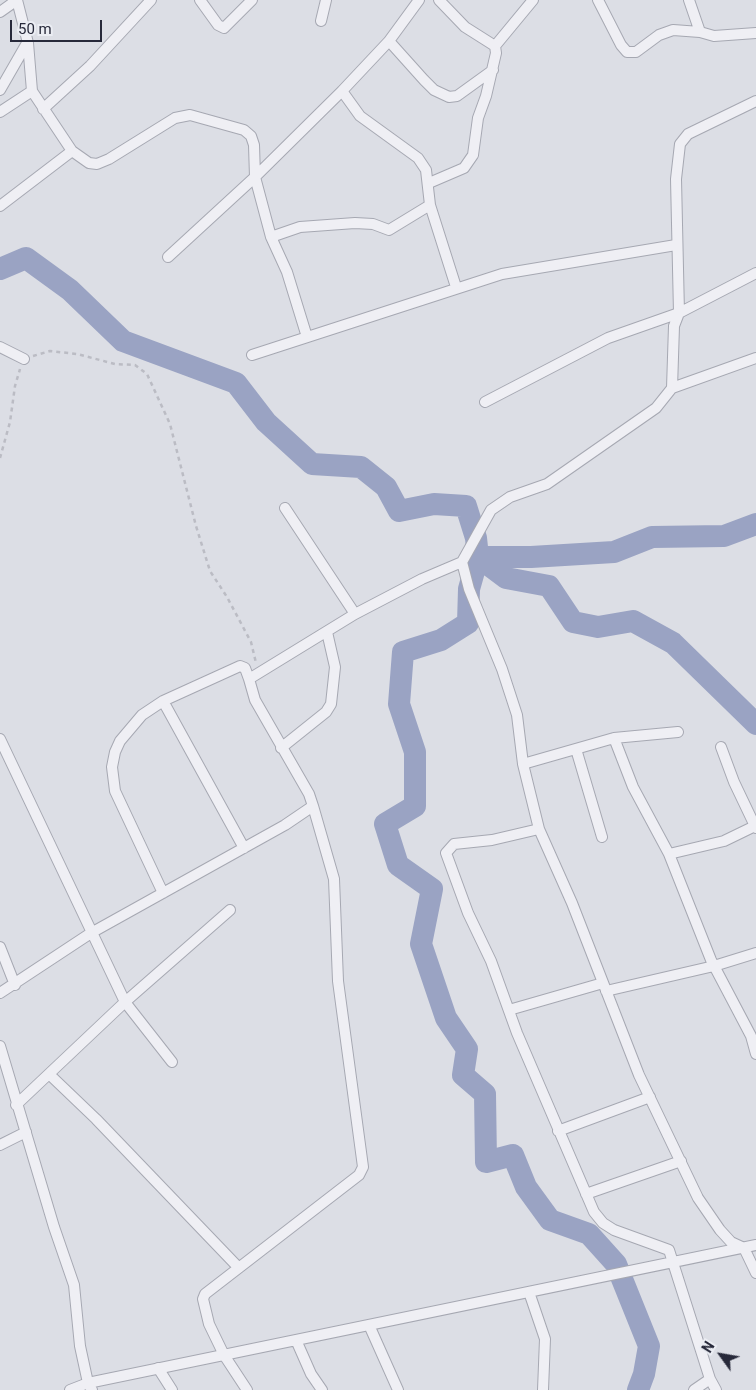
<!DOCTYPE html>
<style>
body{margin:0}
#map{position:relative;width:756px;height:1390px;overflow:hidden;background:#dcdee5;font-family:Roboto,sans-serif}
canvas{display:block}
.north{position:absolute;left:696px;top:1330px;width:50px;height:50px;-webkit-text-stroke:4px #ebedf3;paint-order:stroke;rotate:302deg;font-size:14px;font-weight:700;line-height:20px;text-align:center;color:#27293a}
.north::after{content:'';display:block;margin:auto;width:18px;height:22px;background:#27293a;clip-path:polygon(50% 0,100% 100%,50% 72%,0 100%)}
.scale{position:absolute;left:10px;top:20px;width:92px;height:22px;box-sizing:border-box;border:2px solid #27293a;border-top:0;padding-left:6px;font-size:15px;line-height:18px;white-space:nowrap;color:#27293a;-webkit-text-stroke:4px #ebedf3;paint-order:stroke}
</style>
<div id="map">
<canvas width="756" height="1390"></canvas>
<div class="north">N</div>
<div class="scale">50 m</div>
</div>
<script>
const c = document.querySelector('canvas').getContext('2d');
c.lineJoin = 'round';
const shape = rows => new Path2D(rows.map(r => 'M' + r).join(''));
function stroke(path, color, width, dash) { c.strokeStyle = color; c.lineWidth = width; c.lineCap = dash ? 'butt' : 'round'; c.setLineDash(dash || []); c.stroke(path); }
stroke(shape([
 [0,269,26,258,70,290,123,341,236,383,266,422,312,464,361,467,386,487,399,511,434,504,466,506,476,538,478,557,469,589,468,623,441,640,403,652,399,704,415,752,415,806,385,824,398,865,432,889,421,944,446,1018,467,1049,463,1075,485,1094,486,1162,513,1155,526,1187,550,1220,589,1234,616,1264,649,1346,644,1374,638,1390],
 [478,557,506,578,549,586,573,622,598,627,633,621,673,643,756,724],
 [478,557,531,557,614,552,652,537,724,536,756,524]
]), '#9aa3c3', 22);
const street = shape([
 [17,0,28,43,32,91,72,151,89,163,97,164,109,159,175,118,190,115,244,130,251,136,254,145,255,177,271,237,287,272,307,337],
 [200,0,218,25,224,28,252,0],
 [598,0,621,45,627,52,636,52,659,35,673,30,700,32,714,36,756,33],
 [689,0,700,32],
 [0,12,17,0],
 [321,21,326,0],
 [389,41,424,80,434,90,449,97,457,96,493,70],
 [495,46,533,0],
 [0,90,27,43],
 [342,91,360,116,418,158,426,170,430,205,456,287],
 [43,109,90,66,151,0],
 [0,112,32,91],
 [429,183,464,168,473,155,478,118,486,96,496,53,495,46,465,27,439,0],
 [0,206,72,151],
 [271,237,300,227,355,223,373,224,389,230,430,205],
 [168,257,255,177,342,91,389,41,419,0],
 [0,347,24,359],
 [252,355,502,274,676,245],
 [672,388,674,326,679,313,676,179,680,144,688,134,756,101],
 [485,402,608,338,679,313,756,273],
 [285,508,355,614],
 [462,562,469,589,502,669,517,715,523,764,539,829,572,903,639,1075,698,1198,720,1230,731,1242,744,1248,756,1273],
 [163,701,244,848],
 [614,738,678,732],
 [0,739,125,1002,16,1105],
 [721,747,734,782,755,826],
 [281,748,326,712,331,704,335,667,327,632],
 [576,749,602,837],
 [523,764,614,738,633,787,669,854,711,960,751,1036,756,1054],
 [539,829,492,840,454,844,446,853,468,913,491,961,517,1033,594,1212,603,1223,614,1230,669,1250,710,1379,716,1390],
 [669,854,724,841,755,826,756,828],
 [163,893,115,791,112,767,115,752,120,741,142,715,163,701,240,666,245,668,249,679],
 [0,947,15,985],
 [606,991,714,966,756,953],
 [0,993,91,933,285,825,313,806,309,794,255,700,249,679,355,614,422,579,462,562,491,510,510,497,547,484,656,408,672,388,756,358],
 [509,1010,603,983],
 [0,1046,54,1227,74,1285,80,1346,88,1383,92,1390],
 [172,1062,125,1002,230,910],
 [50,1075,96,1119,238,1267],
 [558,1131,650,1097],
 [0,1145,26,1132],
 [586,1194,681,1161],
 [529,1292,545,1339,543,1390],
 [369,1325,398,1390],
 [296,1340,311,1374,322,1390],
 [158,1368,172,1390],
 [70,1390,88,1383,756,1245],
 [247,1390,224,1355,209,1324,203,1299,205,1294,359,1175,363,1167,338,981,334,879,313,806],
 [694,1390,710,1379]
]);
stroke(street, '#a6a8b2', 12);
stroke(shape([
 [33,356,50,351,77,354,115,364,135,365,147,374,170,424,196,526,210,571,227,597,251,642,256,663],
 [0,458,10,422,15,386,20,369]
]), '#bbbcc4', 2.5, [4, 4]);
stroke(street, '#efeff4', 10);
</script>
